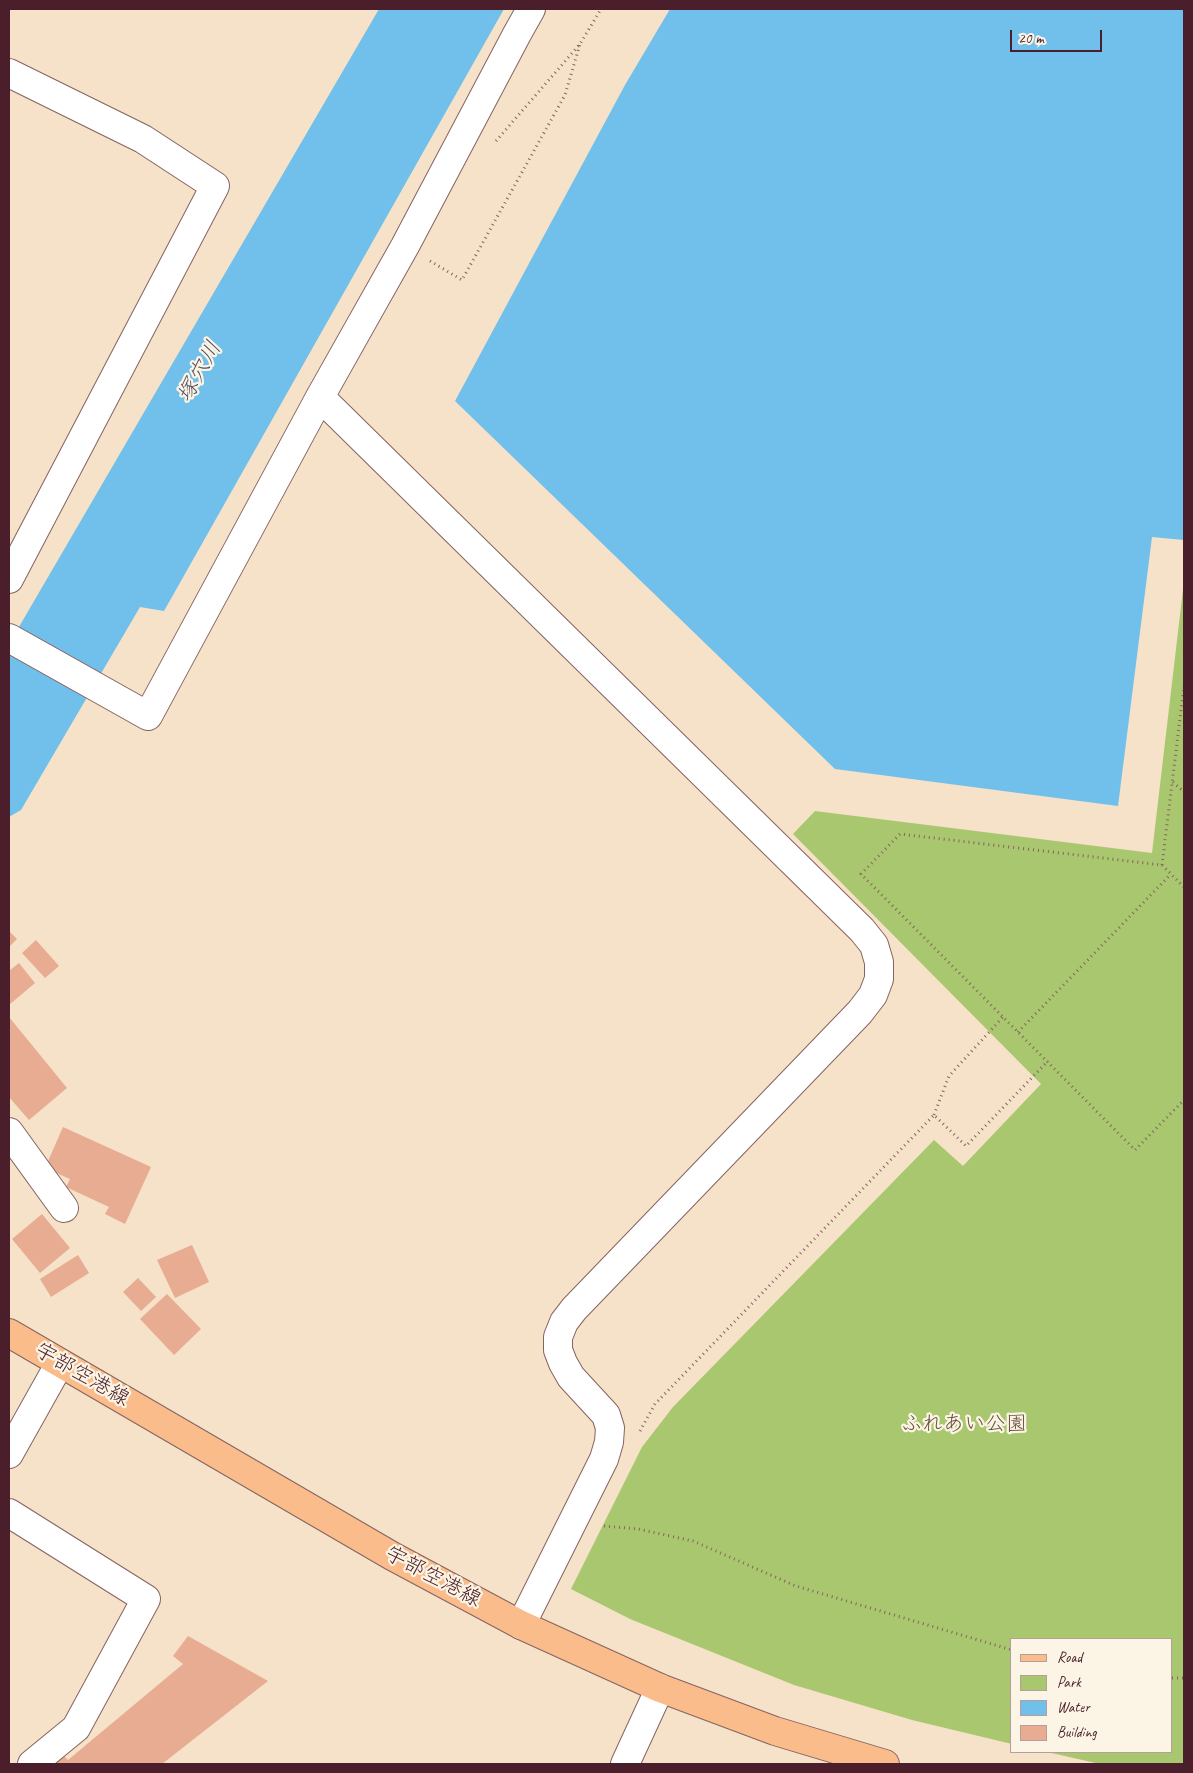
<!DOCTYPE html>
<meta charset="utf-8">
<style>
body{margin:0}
#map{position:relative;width:1193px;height:1773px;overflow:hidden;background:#f5e2c8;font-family:Caveat,sans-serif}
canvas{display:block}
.frame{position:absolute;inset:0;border:10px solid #4a1f2b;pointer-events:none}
.legend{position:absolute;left:1010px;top:1638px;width:162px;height:115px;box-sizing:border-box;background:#fcf5e5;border:1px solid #b59f9b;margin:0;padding:6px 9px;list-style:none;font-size:15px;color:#4a1f2b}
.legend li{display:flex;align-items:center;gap:10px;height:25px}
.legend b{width:25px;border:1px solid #b59f9b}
.scale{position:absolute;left:1010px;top:30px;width:92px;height:22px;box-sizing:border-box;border:2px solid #4a1f2b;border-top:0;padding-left:6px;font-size:15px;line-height:18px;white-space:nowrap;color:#4a1f2b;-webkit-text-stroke:4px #fcf5e5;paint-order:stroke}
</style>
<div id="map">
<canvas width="1193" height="1773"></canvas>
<div class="frame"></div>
<ul class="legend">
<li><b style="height:6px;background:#f9bc8a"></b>Road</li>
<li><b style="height:14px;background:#a9c76e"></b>Park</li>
<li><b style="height:14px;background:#71bfeb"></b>Water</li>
<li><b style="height:14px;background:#e7ac91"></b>Building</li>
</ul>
<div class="scale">20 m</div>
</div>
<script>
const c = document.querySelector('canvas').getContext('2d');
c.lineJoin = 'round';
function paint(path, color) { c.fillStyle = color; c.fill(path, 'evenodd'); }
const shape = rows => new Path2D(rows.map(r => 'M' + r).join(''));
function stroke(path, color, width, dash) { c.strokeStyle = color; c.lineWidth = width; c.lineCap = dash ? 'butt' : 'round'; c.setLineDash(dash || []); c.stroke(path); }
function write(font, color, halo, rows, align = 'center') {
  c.font = font + ' Caveat,"Klee One",sans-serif'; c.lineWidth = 4.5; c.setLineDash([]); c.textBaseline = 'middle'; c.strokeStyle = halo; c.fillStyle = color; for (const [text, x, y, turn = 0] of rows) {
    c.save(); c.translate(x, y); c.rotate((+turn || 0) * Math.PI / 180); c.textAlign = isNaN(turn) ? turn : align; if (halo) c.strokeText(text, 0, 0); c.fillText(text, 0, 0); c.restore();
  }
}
paint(shape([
 [1184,581,1184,1764,1100,1764,1047,1752,1172,1752,1172,1639,1012,1639,1012,1744,912,1720,794,1685,630,1619,571,1589,642,1447,673,1407,934,1140,963,1166,1041,1084,793,834,815,811,1152,853]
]), '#a9c76e');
paint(shape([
 [379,9,504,9,164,611,140,607,21,810,9,817,9,644],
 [670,9,1184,9,1184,540,1152,537,1118,806,835,769,455,401,625,85]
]), '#71bfeb');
paint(shape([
 [9,931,17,939,9,947],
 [36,940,59,966,45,978,22,953],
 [19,963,35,983,9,1005,9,971],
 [9,1017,67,1088,29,1120,9,1097],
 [63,1127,151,1167,125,1224,105,1214,109,1207,66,1187,70,1179,45,1168],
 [42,1214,70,1248,40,1273,12,1239],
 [192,1245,209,1282,175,1298,157,1260],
 [78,1255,89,1273,51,1297,40,1279],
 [138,1278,156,1297,141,1311,123,1292],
 [167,1294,201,1329,174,1355,140,1319],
 [188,1636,268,1681,162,1764,44,1764,59,1751,68,1760,183,1664,173,1656]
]), '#e7ac91');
const minor = shape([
 [9,73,143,139,215,186,9,579],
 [320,397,862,930,874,945,879,962,879,979,873,995,860,1012,574,1309,564,1322,558,1337,558,1350,563,1363,571,1377,606,1415,610,1428,609,1442,604,1459,521,1625],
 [9,638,148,716,320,397,405,246,517,34,531,9],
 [9,1132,64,1208],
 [9,1454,60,1363],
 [9,1513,146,1599,76,1728,32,1764],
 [625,1764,660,1688]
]);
const major = shape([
 [9,1333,392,1556,521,1625,660,1688,775,1731,885,1764]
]);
stroke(minor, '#866362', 30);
stroke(major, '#866362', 30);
stroke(shape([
 [496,141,580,44,601,9],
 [430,261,462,280,565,95,580,44],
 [1173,782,1184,792],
 [1162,865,1184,686],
 [1184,887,1162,865,900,834,861,874,1135,1150,1184,1100],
 [1018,1032,1171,874],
 [934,1115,949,1076,1003,1017],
 [640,1431,655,1404,934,1115,966,1146,1048,1061],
 [604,1526,638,1529,693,1541,796,1586,1012,1650],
 [1172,1678,1184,1678]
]), '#866362', 3, [1, 4]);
stroke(minor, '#fff', 28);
stroke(major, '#f9bc8a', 28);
write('21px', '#4a1f2b', '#fcf5e5', [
 ["宇部空港線",82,1375,30],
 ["宇部空港線",433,1577,28]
]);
write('21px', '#66513f', '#fcf5e5', [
 ["ふれあい公園",964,1424]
]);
write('italic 22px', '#564f65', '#fcf5e5', [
 ["塚穴川",200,372,-61]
]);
</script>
